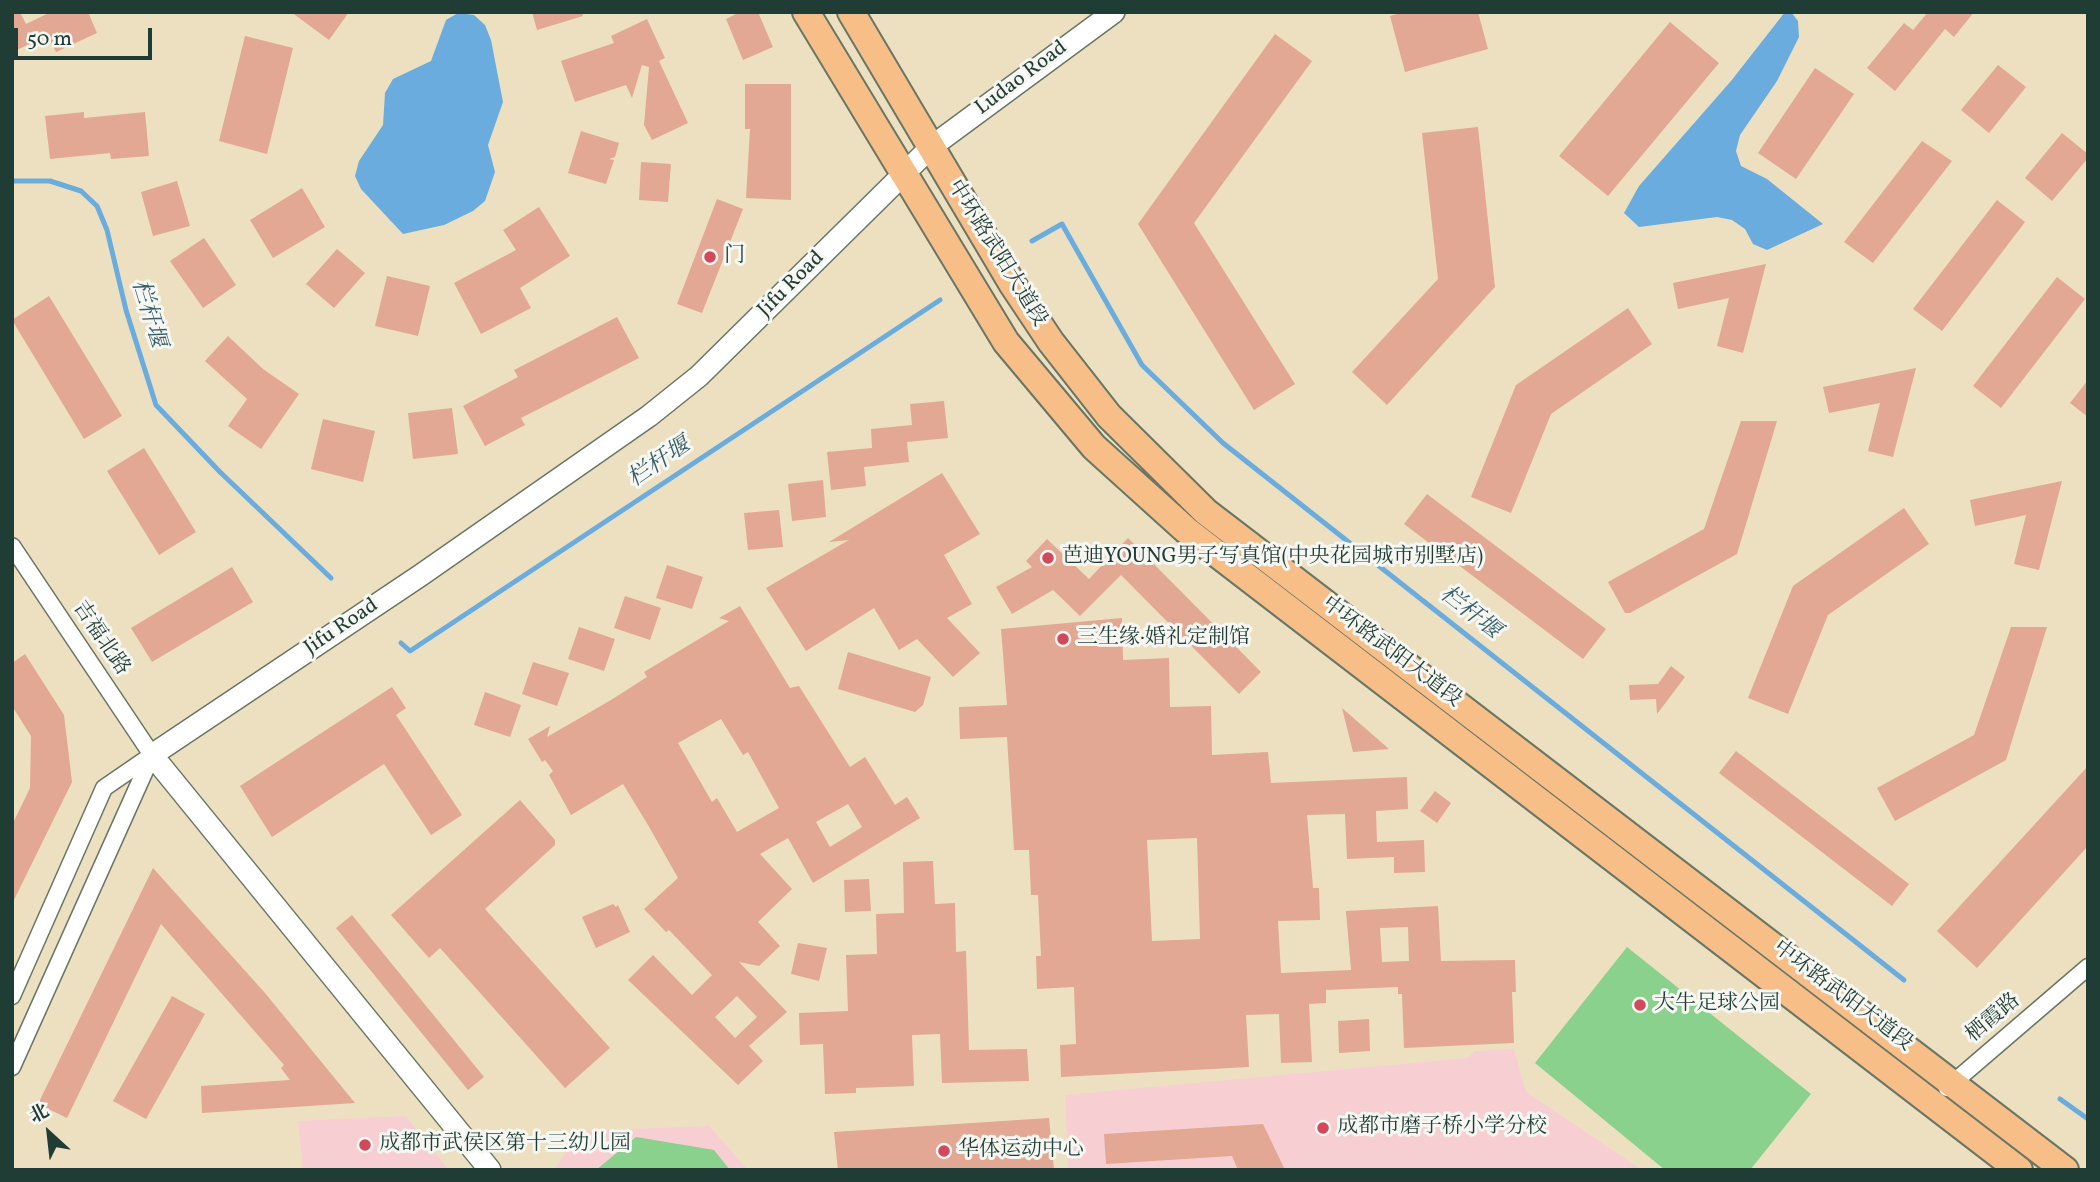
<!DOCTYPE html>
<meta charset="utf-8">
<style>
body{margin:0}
#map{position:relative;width:2100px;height:1182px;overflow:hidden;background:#ece0c0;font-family:Vollkorn,"Noto Serif SC",serif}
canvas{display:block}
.frame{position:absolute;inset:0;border:14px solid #1f3d34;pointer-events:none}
.north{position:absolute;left:14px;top:1098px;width:70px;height:70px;-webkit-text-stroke:5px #f6f6f2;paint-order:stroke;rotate:333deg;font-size:19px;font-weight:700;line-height:28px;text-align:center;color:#1f3d34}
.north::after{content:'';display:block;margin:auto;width:24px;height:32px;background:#1f3d34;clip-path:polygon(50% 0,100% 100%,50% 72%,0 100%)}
.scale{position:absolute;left:14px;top:28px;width:138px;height:32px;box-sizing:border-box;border:4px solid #1f3d34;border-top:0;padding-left:9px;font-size:21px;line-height:24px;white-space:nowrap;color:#1f3d34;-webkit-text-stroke:5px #f6f6f2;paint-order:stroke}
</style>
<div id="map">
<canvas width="2100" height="1182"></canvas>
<div class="frame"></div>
<div class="north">北</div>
<div class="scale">50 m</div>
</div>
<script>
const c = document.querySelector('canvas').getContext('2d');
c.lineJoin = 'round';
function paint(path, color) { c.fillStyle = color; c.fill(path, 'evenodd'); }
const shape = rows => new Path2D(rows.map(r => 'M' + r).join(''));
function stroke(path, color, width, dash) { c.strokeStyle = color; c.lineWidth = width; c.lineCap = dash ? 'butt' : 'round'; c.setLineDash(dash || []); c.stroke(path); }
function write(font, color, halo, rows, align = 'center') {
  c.font = font + ' Vollkorn,"Noto Serif SC",serif'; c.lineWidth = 6; c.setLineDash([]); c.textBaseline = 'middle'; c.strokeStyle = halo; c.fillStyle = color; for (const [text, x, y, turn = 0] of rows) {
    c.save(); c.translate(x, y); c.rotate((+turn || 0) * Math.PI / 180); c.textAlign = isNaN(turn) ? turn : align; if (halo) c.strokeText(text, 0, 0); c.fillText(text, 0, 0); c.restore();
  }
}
paint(shape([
 [1514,1049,1526,1092,1642,1170,1068,1170,1065,1095,1468,1058,1475,1051],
 [406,1116,449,1170,303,1170,298,1121],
 [709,1126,748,1170,554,1170,580,1131]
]), '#f7cfd2');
paint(shape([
 [1627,947,1811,1094,1750,1170,1665,1170,1535,1063],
 [636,1137,714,1150,730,1170,596,1170]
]), '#89d18c');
paint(shape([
 [1785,12,1791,12,1798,21,1799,37,1777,81,1740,135,1736,151,1741,166,1767,179,1823,224,1767,250,1753,244,1745,229,1732,220,1717,217,1639,227,1624,213,1639,186,1731,81],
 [458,13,474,15,485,25,491,40,503,102,488,145,495,172,485,201,473,211,444,225,403,234,361,189,355,176,359,161,383,125,385,93,393,79,431,61,446,20]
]), '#6aacde');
stroke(shape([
 [12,181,50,181,81,191,97,206,107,230,126,310,156,405,220,472,331,578],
 [1032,241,1062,224,1142,365,1223,443,1904,980],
 [401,643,410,651,940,300],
 [2060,1099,2088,1119]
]), '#6aacde', 5);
paint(shape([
 [12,12,20,12,26,24,51,12,88,12,97,33,56,52,48,36,12,52],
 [291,12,349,12,329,40],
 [532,12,582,12,583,16,537,30],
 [740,12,758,12,773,47,743,60,726,19],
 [1403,12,1478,12,1488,49,1405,72,1390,16],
 [1928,12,1974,12,1954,37,1945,29,1895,91,1867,68,1904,23,1913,30],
 [647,19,665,58,659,61,688,123,652,140,644,125,649,67,642,65,632,98,626,85,575,102,561,61,614,43,611,36],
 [1670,22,1719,63,1608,196,1559,156],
 [1275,34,1312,61,1194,223,1295,384,1254,410,1138,224],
 [245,36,293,48,267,154,219,141],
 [1998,65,2026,87,1989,133,1961,110],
 [1815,68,1854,94,1796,179,1758,153],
 [745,84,791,84,791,200,746,198,750,129,745,129],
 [84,112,84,118,145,112,149,156,111,159,110,153,50,159,45,116],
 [1478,127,1495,287,1387,405,1352,372,1438,279,1422,133],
 [581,131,619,143,615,157,609,159,614,160,606,184,568,173],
 [2062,133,2088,154,2088,158,2052,201,2025,178],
 [1922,141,1952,161,1873,263,1844,242],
 [641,162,671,164,668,202,639,200],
 [177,181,190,226,153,236,141,192],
 [302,188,325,227,273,258,250,220],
 [717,199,743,209,702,313,677,304],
 [1997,200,2025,222,1942,331,1913,309],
 [539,207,570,256,520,288,531,308,481,334,454,283,516,250,503,230],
 [204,238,236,285,203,308,170,261],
 [337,249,365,273,334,308,306,284],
 [1766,264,1743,353,1717,346,1729,298,1678,309,1673,283],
 [387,276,430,286,418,336,375,326],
 [2057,277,2085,299,2001,408,1973,386],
 [49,296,122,416,84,439,12,320],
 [1628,308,1652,344,1551,414,1511,513,1471,497,1516,385],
 [617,317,639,358,521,418,525,425,485,446,463,406,518,377,514,370],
 [228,336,263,369,299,394,261,449,228,426,247,399,205,361],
 [1916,368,1893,457,1868,451,1880,403,1829,413,1823,387],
 [2088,380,2088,417,2070,403],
 [944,401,948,438,907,442,909,462,864,467,866,486,831,490,827,452,872,448,871,429,912,425,910,404],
 [452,408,458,454,413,459,408,413],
 [323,419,375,431,363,482,311,469],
 [1741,421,1777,421,1737,554,1630,613,1625,613,1608,582,1704,529],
 [144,448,196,532,159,555,107,471],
 [942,473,980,534,944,555,972,604,947,618,980,653,953,677,917,639,899,650,874,608,806,651,766,588,849,540,829,542],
 [823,480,826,517,792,521,788,484],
 [2062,481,2039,570,2014,564,2026,515,1975,526,1970,500],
 [1427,494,1606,629,1583,659,1404,524],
 [1904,508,1929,544,1828,615,1788,714,1748,698,1793,586],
 [779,510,783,547,748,550,744,513],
 [1128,538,1261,672,1239,694,1121,575,1080,616,1053,590,1012,614,996,587,1032,567,1026,561,1047,539,1089,579],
 [667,565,703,577,692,609,656,598],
 [232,567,253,602,152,662,131,628],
 [625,596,661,608,650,640,614,628],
 [740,606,790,688,799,686,850,767,865,757,895,805,907,797,920,818,813,883,788,838,760,854,792,889,758,922,780,946,759,966,739,962,787,1012,749,1046,763,1061,738,1085,628,980,653,955,692,995,712,975,669,930,666,932,644,909,678,878,648,825,623,784,571,815,549,775,553,771,545,760,542,762,528,739,550,726,547,737,611,700,647,677,644,672,729,621,719,618],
 [721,719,743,755,748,752,779,808,737,832,717,798,712,802,678,743],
 [848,804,862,827,830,847,816,822],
 [737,996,757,1017,735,1038,715,1017],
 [1122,618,1123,660,1169,658,1170,707,1211,706,1212,755,1268,752,1271,783,1407,777,1408,809,1376,811,1377,842,1424,840,1425,872,1394,873,1394,857,1347,859,1345,814,1307,815,1313,888,1319,888,1320,920,1278,921,1281,973,1351,970,1346,911,1438,906,1441,961,1515,960,1516,992,1512,992,1514,1043,1404,1048,1402,994,1398,994,1398,987,1326,990,1326,1003,1309,1004,1312,1062,1281,1063,1279,1014,1246,1015,1249,1067,1061,1077,1060,1045,1076,1044,1074,987,1037,989,1036,956,1041,956,1038,895,1031,895,1029,850,1014,850,1007,737,960,739,959,707,1007,705,1001,629],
 [1197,838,1200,939,1152,941,1147,840],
 [1408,927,1409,961,1382,962,1380,928],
 [579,627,615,639,604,671,568,659],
 [2011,627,2047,627,2006,760,1895,821,1877,788,1974,735],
 [848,652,931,677,923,705,915,712,838,689],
 [25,654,64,715,72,782,12,904,12,825,30,788,31,736,12,706,12,663],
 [533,662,569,673,557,706,522,694],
 [1671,666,1685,677,1657,714,1656,699,1630,700,1629,685,1658,684],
 [392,687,406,708,396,715,462,815,431,835,384,764,272,837,240,786],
 [485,692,521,705,510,737,474,725],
 [1342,708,1389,749,1353,752],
 [1736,751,1909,884,1892,906,1719,773],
 [2088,766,2088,846,1977,968,1937,931],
 [1435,791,1451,803,1437,823,1420,811],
 [520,800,555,840,555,845,485,909,610,1048,565,1088,440,948,429,958,391,915],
 [933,861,935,904,955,903,956,952,966,951,969,1050,1027,1049,1029,1081,942,1083,940,1034,912,1035,914,1086,856,1088,856,1093,825,1094,823,1044,800,1045,799,1013,848,1011,846,955,877,954,876,914,904,913,903,862],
 [153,868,265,993,355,1103,202,1113,201,1086,290,1080,281,1068,284,1065,161,924,67,1118,38,1104],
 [869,879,871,911,845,912,844,880],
 [613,904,616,907,618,905,630,932,596,948,582,917],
 [352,915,484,1077,468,1090,336,928],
 [798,943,827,948,819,981,791,974],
 [172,996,205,1014,146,1119,113,1101],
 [1369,1019,1370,1051,1339,1053,1338,1021],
 [1049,1118,1054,1170,838,1170,834,1132],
 [1263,1124,1285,1170,1238,1170,1232,1156,1106,1164,1104,1134]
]), '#e2a893');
const minor = shape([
 [12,546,152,755],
 [12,996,104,788,152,755],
 [12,1067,152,755],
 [1947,1088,2088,967]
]);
const tertiary = shape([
 [490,1170,152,755,421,575,649,416,699,376,931,147,1114,12]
]);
const primary = shape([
 [806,12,1006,342,1094,447,1186,530,2019,1170],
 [851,12,1013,285,1051,342,1109,416,1206,512,2065,1170]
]);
stroke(minor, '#677665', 19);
stroke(tertiary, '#677665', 24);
stroke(primary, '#677665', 30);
stroke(minor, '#fff', 16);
stroke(tertiary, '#fff', 21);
stroke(primary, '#f7be87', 26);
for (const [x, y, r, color] of [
 [710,257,7,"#d1495b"],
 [1048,558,7,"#d1495b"],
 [1063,639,7,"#d1495b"],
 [1640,1005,7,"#d1495b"],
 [1323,1128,7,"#d1495b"],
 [365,1145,7,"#d1495b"],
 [944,1151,7,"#d1495b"]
]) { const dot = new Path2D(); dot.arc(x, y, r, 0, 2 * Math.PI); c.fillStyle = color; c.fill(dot); stroke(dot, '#f6f6f2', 2.5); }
write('21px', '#1f3d34', '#f6f6f2', [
 ["Ludao Road",1022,79,-37],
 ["中环路武阳大道段",996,254,58],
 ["Jifu Road",792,285,-45],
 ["Jifu Road",342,628,-34],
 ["吉福北路",100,639,56],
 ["中环路武阳大道段",1391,653,37],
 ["中环路武阳大道段",1842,997,37],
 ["栖霞路",1994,1019,-40]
]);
write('21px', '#1f3d34', '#f6f6f2', [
 ["门",724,257],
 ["芭迪YOUNG男子写真馆(中央花园城市别墅店)",1062,558],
 ["三生缘·婚礼定制馆",1077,639],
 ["大牛足球公园",1654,1005],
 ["成都市磨子桥小学分校",1337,1128],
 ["成都市武侯区第十三幼儿园",379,1145],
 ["华体运动中心",958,1151]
], 'left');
write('italic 23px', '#365e67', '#f6f6f2', [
 ["栏杆堰",147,314,73],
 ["栏杆堰",660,464,-34],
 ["栏杆堰",1469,614,38]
]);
</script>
